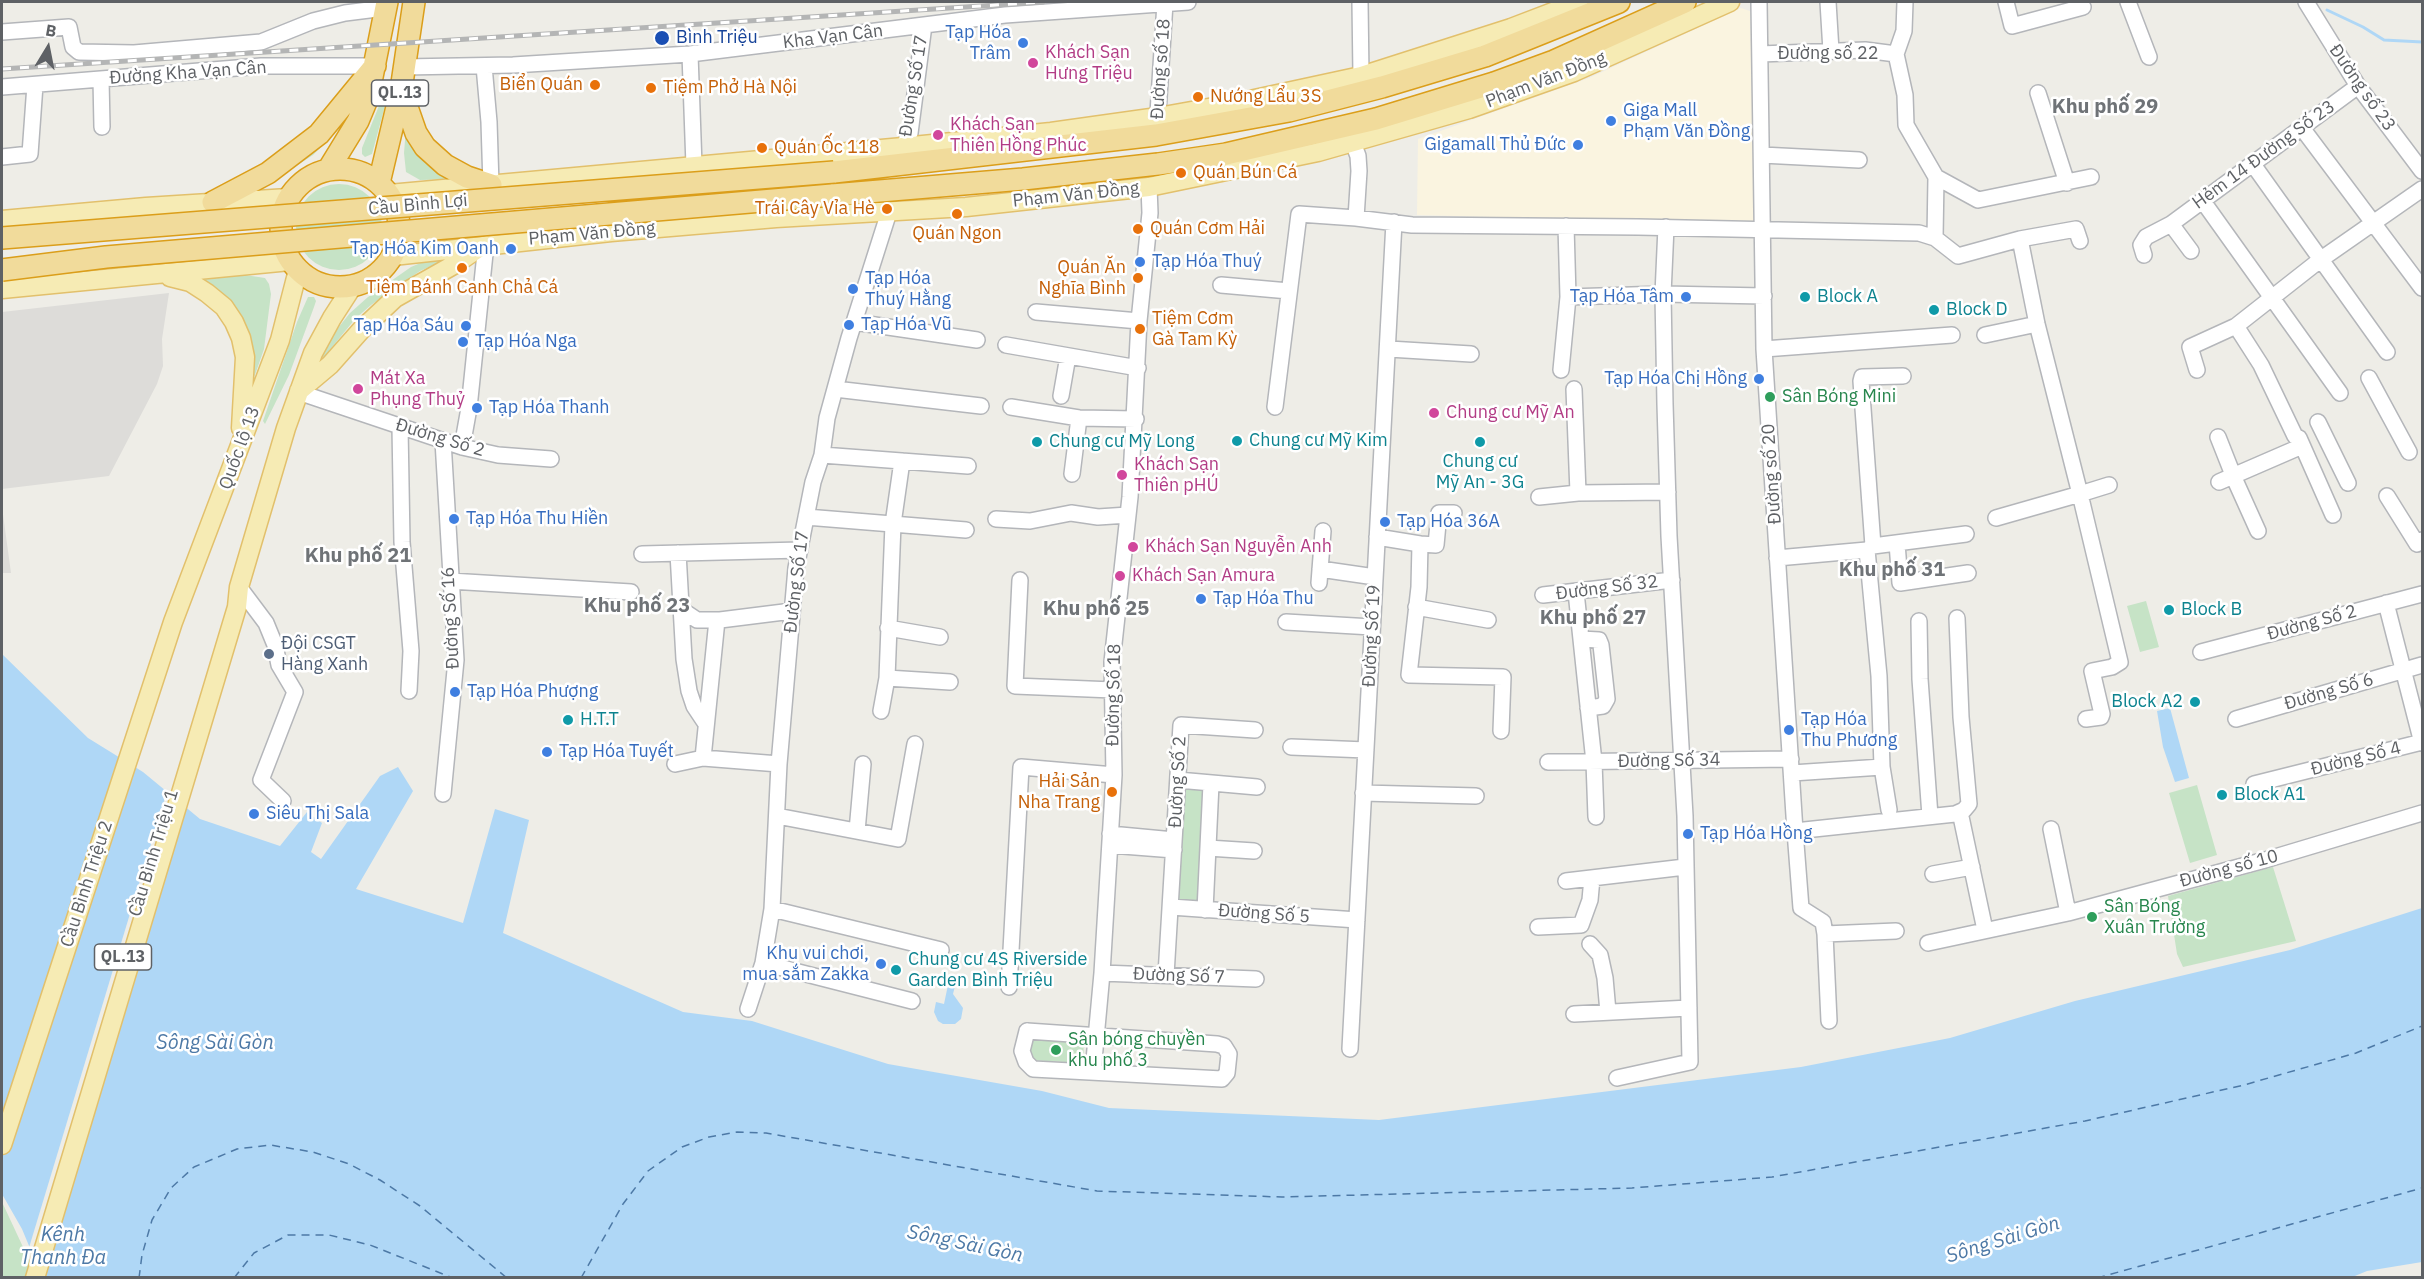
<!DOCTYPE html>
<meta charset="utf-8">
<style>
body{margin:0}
#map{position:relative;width:2424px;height:1279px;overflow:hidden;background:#eeede7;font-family:"IBM Plex Sans",sans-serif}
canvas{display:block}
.frame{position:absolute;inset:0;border:3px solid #5e6165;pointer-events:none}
.north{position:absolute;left:18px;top:18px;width:60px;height:60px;-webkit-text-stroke:4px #fff;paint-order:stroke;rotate:10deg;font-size:16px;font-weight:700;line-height:24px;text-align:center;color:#5e6165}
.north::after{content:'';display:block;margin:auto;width:21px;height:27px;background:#5e6165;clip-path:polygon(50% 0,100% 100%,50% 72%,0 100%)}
</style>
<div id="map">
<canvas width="2424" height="1279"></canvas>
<div class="frame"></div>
<div class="north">B</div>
</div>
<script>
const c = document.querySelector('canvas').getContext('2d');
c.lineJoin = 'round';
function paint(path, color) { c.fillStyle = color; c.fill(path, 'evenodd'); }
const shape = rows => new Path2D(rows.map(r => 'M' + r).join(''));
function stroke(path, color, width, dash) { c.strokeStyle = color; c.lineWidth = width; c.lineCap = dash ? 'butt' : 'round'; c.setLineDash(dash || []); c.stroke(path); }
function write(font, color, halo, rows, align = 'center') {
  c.font = font + ' "IBM Plex Sans",sans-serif'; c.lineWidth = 5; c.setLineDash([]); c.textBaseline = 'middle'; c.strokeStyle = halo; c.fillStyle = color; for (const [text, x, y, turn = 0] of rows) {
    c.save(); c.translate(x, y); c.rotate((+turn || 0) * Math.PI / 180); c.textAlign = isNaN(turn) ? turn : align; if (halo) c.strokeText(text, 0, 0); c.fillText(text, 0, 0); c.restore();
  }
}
paint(shape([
 [1741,8,1750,11,1755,224,1417,215,1418,139,1589,78]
]), '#faf4e0');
paint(shape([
 [169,293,162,339,163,366,157,384,109,476,2,489,2,312],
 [2,507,11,573,2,573]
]), '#dddcd9');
paint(shape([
 [387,86,389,91,372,154,365,157,362,154,362,148],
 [353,109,341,127,313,155,264,187,229,197],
 [406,128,460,179,420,180,406,172,404,153],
 '296 227a43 43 0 1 1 86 0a43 43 0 1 1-86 0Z',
 [430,259,447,259,420,271,371,305,355,319,324,357,321,357,330,338,350,313,368,297,411,267],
 [245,275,265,278,269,284,271,294,264,349,249,392,249,351,196,280],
 [308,297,314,297,316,301,314,307,289,375,265,424,263,421,297,322],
 [2146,601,2159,647,2140,652,2127,606],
 [2197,785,2217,855,2190,863,2169,793],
 [1183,787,1206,789,1200,904,1176,902],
 [2273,867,2296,941,2183,967,2177,954,2168,896],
 [1030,1036,1084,1039,1083,1063,1028,1060],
 [2,1202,37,1277,2,1277]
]), '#c6e3c6');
paint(shape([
 [2,654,88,738,143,772,200,819,280,846,307,812,322,823,311,852,321,859,380,776,398,767,413,791,356,889,463,923,495,809,529,820,503,933,683,1012,752,1021,888,1064,1042,1091,1109,1108,1379,1120,1801,1067,1950,1038,2075,1001,2290,950,2422,908,2422,1262,2367,1271,2350,1278,42,1277,22,1229,2,1194],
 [2170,708,2189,778,2175,782,2163,747,2157,711],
 [948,985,955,986,953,994,963,1008,961,1019,955,1024,943,1024,938,1021,934,1012,936,1002,944,1004]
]), '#afd7f6');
paint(shape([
 [168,788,182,800,38,1276,28,1251]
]), '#eeede7');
stroke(shape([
 [2327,10,2363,27,2384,40,2422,42]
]), '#afd7f6', 3);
stroke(shape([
 [139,1278,142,1255,152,1220,171,1188,194,1167,237,1149,270,1145,313,1152,349,1164,380,1180,420,1206,507,1278],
 [234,1278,254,1253,288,1235,329,1235,370,1245,453,1278],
 [581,1278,623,1204,648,1171,682,1147,709,1137,737,1132,766,1133,1097,1191,1282,1197,1632,1188,1772,1177,2085,1121,2244,1085,2356,1053,2422,1026],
 [2097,1278,2422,1188]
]), '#4d79a6', 1.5, [8, 6]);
const minor = shape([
 [1360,2,1361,76],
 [1759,2,1764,349,1795,831,1801,908,1823,922,1825,934,1829,1021],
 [1828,2,1831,51],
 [1905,2,1904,31,1896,54,1905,95,1906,125,1936,177,1978,200,2091,177],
 [2006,2,2012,26,2083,7],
 [2128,2,2149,57],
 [2306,2,2358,86,2422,171],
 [2,32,69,27,73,47,79,52,134,53,261,42,313,21,345,13,385,8],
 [690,54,694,166],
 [1760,54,1865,50,1896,54],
 [484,66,489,122,491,185],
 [404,67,513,65,690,54,1005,15,1188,2],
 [101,79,102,127],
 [2,87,261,66,375,66],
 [2038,93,2067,183],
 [2302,128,2422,288],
 [1157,129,1165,3],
 [1349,132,1358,156,1359,171,1356,218],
 [903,147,910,133,924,25],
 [1762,155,1859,160],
 [2,157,30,154,35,85],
 [2252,163,2387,352],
 [2202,200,2340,393],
 [2171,224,2191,251],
 [1935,238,1936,177],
 [2020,239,2037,324,2080,494,2109,485],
 [2144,255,2141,245,2146,237,2171,224,2358,86],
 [1221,285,1289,291],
 [1568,297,1663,294,1764,296],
 [1036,312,1139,321],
 [854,322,977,340],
 [2236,326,2261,365,2295,436],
 [1985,335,2037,324],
 [1006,345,1138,368],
 [1389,349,1471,354],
 [1764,349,1952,335],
 [1561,370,1568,297,1566,226],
 [2197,370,2190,347,2236,326,2320,260,2422,189],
 [2369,378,2409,452],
 [835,389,981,406],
 [1574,389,1578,493,1668,492],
 [298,392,462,447,498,455,551,459],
 [1061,396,1068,356],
 [1011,407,1079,418,1136,419],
 [1275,407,1299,214,1356,218,1412,225,1638,227,1919,233,1935,238,1958,256,2020,239,2076,229,2080,241],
 [2318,422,2348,483],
 [400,427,402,542,411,651,409,691],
 [2218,437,2235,480,2258,531],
 [2299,438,2333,515],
 [462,447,469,408,486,244],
 [822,455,968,466],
 [1072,474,1079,418],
 [2219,482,2302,446],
 [2387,496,2417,544,2422,540],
 [1539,497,1578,493],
 [806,517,966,530],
 [1996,518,2080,494,2120,662,2112,667,2092,671,2102,714,2101,717,2086,719],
 [996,519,1030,521,1071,513,1098,517,1128,515],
 [1377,537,1420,544,1419,587,1409,675,1503,677,1501,731],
 [1897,543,1900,583,1968,573],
 [1420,544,1436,545,1439,513,1454,513],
 [1873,546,1861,381,1862,377,1903,376],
 [1867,550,1879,676,1882,767,1889,810],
 [678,553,684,659,689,691,694,706,706,724],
 [642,554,800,550],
 [1777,558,1867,550,1873,546,1966,534],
 [1320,569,1375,577],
 [1020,580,1015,686,1113,690],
 [450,581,631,592],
 [1319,583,1323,531],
 [239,587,266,623,275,645,279,665,295,692,261,780,283,801],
 [1576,592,1594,762,1596,817],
 [1543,595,1672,580],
 [2386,603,2422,743],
 [1416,607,1488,620],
 [682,610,697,620,720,620,792,611],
 [1919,621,1920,679,1930,816],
 [1286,622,1372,627],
 [888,628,940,637],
 [1581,639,1599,640,1601,645,1607,699,1603,706,1588,708],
 [2201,652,2422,594],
 [887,678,950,682],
 [881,711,887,678,893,524,902,461],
 [2236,719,2422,665],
 [1291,747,1366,750],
 [703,758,717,620],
 [1548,762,1791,759],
 [675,764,703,758,779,764],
 [1792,773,1882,767],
 [1178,780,1257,787],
 [2254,784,2422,742],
 [1363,793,1476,796],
 [443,794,456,660,443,441],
 [1960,812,1985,930],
 [777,816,898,839,915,744],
 [2051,829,2068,913],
 [857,831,863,764],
 [1795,831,1955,814,1964,810,1969,804,1961,717,1957,618],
 [1110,834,1174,840],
 [1110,845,1174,850],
 [1208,848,1254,851],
 [1933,874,1972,867],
 [1566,881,1685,867],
 [1171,907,1357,920],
 [772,909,941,950],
 [1205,910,1211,784],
 [1538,927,1581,925,1590,900,1592,878],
 [1825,934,1896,931],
 [1928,943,2068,913,2265,860,2422,813],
 [1590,944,1600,955,1605,978,1608,1012],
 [763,963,912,1001],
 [1102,973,1256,979],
 [1166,975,1181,725,1255,730],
 [1009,987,1021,767,1114,775],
 [748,1009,763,963,772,909,779,764,796,568,813,482,822,455,827,418,849,338,889,212],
 [1574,1014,1689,1008],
 [1027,1031,1217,1044,1224,1046,1229,1054,1227,1073,1222,1079,1033,1069,1026,1062,1022,1051,1027,1031],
 [1350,1049,1394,222],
 [1093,1071,1102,973,1114,775,1112,662,1130,497,1139,321,1150,213,1149,187],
 [1617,1078,1690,1062,1685,816,1669,536,1665,404,1663,294,1666,227]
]);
const major = shape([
 [389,194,903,147,1051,132,1158,117,1236,103,1361,76,1511,28,1579,2],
 [2,220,146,207,288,198],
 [393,256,611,232,776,218,966,207,1149,187,1318,152,1469,109,1574,72,1730,2],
 [170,277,190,282,207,293,224,307,234,322,241,338,245,357,241,428],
 [2,289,290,261],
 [299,391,330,365,362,329,395,298,457,263,480,247],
 [2,1145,173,622,280,340,298,270],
 [35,1278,237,607,239,587,286,428,313,353,332,318,352,287]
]);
const highway = shape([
 [401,90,416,133,425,147,445,165,467,177,491,185],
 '281 228a59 59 0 1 1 118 0a59 59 0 1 1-118 0Z',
 [328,170,358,121,368,97,387,2],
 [834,172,1156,135,1289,111,1382,87,1485,56,1619,2],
 [379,183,401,90,414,2],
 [832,195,1023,179,1158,164,1226,154,1376,119,1494,83,1554,61,1685,2],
 [213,202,268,173,319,134,375,66]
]);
stroke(minor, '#b4b6ba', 18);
stroke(major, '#e2c06c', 21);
stroke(highway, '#db9e1a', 24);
stroke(minor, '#fff', 15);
stroke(major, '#f6ebb4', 18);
stroke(highway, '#f1db9b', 21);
const rail = shape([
 [2,69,1043,2]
]);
stroke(rail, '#b4b5b5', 5);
stroke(rail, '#fff', 3, [9]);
const highwayBridge = shape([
 [2,238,834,172],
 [2,270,106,257,832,195]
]);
stroke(highwayBridge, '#db9e1a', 24, []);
stroke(highwayBridge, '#f1db9b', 21);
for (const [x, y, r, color] of [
 [662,38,8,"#1a4fb4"],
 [1023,43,6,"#3f7fe0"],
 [1033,63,6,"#d1479c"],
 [595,85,6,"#e8710a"],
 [651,88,6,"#e8710a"],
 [1198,97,6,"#e8710a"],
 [1611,121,6,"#3f7fe0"],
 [938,135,6,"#d1479c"],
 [1578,145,6,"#3f7fe0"],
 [762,148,6,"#e8710a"],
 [1181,173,6,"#e8710a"],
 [887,209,6,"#e8710a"],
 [957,214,6,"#e8710a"],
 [1138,229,6,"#e8710a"],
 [511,249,6,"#3f7fe0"],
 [1140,262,6,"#3f7fe0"],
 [462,268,6,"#e8710a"],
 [1138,278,6,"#e8710a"],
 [853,289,6,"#3f7fe0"],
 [1686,297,6,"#3f7fe0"],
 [1805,297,6,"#0f9aa8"],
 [1934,310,6,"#0f9aa8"],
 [849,325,6,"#3f7fe0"],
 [466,326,6,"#3f7fe0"],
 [1140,329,6,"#e8710a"],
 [463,342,6,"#3f7fe0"],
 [1759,379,6,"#3f7fe0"],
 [358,389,6,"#d1479c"],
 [1770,397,6,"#2e9e5b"],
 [477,408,6,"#3f7fe0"],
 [1434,413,6,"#d1479c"],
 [1237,441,6,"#0f9aa8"],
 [1037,442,6,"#0f9aa8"],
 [1480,442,6,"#0f9aa8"],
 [1122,475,6,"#d1479c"],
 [454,519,6,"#3f7fe0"],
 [1385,522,6,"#3f7fe0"],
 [1133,547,6,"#d1479c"],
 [1120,576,6,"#d1479c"],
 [1201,599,6,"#3f7fe0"],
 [2169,610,6,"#0f9aa8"],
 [269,654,6,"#5c6f8a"],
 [455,692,6,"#3f7fe0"],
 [2195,702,6,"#0f9aa8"],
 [568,720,6,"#0f9aa8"],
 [1789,730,6,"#3f7fe0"],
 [547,752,6,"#3f7fe0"],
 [1112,792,6,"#e8710a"],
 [2222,795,6,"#0f9aa8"],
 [254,814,6,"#3f7fe0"],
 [1688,834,6,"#3f7fe0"],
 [2092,917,6,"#2e9e5b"],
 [881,964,6,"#3f7fe0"],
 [896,970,6,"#0f9aa8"],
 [1056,1050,6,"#2e9e5b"]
]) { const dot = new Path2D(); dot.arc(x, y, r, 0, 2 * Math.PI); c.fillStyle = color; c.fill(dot); stroke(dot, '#fff', 2); }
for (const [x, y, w] of [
 [400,93,57],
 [123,957,57]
]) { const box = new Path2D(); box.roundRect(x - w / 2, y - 13, w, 26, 4.5); c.fillStyle = '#fff'; c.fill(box); stroke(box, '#5e6165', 1.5); }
write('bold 16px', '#5e6165', null, [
 ["QL.13",400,93],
 ["QL.13",123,957]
]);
write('18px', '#366cbe', '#fff', [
 ["Tạp Hóa",1011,33,"right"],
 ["Trâm",1011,54,"right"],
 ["Giga Mall",1623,111],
 ["Phạm Văn Đồng",1623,132],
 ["Gigamall Thủ Đức",1566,145,"right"],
 ["Tạp Hóa Kim Oanh",499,249,"right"],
 ["Tạp Hóa Thuý",1152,262],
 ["Tạp Hóa",865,279],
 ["Thuý Hằng",865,300],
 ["Tạp Hóa Tâm",1674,297,"right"],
 ["Tạp Hóa Vũ",861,325],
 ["Tạp Hóa Sáu",454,326,"right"],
 ["Tạp Hóa Nga",475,342],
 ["Tạp Hóa Chị Hồng",1747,379,"right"],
 ["Tạp Hóa Thanh",489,408],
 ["Tạp Hóa Thu Hiền",466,519],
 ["Tạp Hóa 36A",1397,522],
 ["Tạp Hóa Thu",1213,599],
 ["Tạp Hóa Phượng",467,692],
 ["Tạp Hóa",1801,720],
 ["Thu Phương",1801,741],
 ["Tạp Hóa Tuyết",559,752],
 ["Siêu Thị Sala",266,814],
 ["Tạp Hóa Hồng",1700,834],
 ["Khu vui chơi,",869,954,"right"],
 ["mua sắm Zakka",869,975,"right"]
], 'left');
write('18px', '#5e6165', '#fff', [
 ["Kha Vạn Cân",833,37,-7],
 ["Đường số 22",1828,54],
 ["Đường số 18",1161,69,-86],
 ["Đường Kha Vạn Cân",188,73,-4],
 ["Phạm Văn Đồng",1546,80,-21],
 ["Đường Số 17",914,86,-81],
 ["Đường số 23",2362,88,55],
 ["Hẻm 14 Đường Số 23",2264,155,-36],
 ["Phạm Văn Đồng",1076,195,-6],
 ["Cầu Bình Lợi",418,205,-5],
 ["Phạm Văn Đồng",592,234,-5],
 ["Đường Số 2",440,438,17],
 ["Quốc lộ 13",240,448,-70],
 ["Đường số 20",1772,474,-94],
 ["Đường Số 17",797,582,-83],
 ["Đường Số 32",1607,588,-7],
 ["Đường Số 16",451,618,-93],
 ["Đường Số 2",2312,623,-15],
 ["Đường Số 19",1372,636,-87],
 ["Đường Số 6",2329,692,-16],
 ["Đường Số 18",1114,695,-89],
 ["Đường Số 4",2356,759,-14],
 ["Đường Số 34",1669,761,-1],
 ["Đường Số 2",1178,782,-87],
 ["Cầu Bình Triệu 1",154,853,-73],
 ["Đường số 10",2229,869,-15],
 ["Cầu Bình Triệu 2",87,884,-72],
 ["Đường Số 5",1264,914,4],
 ["Đường Số 7",1179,976,2]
]);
write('18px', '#164399', '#fff', [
 ["Bình Triệu",676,38]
], 'left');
write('18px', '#b23c85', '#fff', [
 ["Khách Sạn",1045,53],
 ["Hưng Triệu",1045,74],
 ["Khách Sạn",950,125],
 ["Thiên Hồng Phúc",950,146],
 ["Mát Xa",370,379],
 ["Phụng Thuỷ",370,400],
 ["Chung cư Mỹ An",1446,413],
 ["Khách Sạn",1134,465],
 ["Thiên pHÚ",1134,486],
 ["Khách Sạn Nguyễn Anh",1145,547],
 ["Khách Sạn Amura",1132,576]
], 'left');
write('18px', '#c56008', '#fff', [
 ["Biển Quán",583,85,"right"],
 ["Tiệm Phở Hà Nội",663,88],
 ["Nướng Lẩu 3S",1210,97],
 ["Quán Ốc 118",774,148],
 ["Quán Bún Cá",1193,173],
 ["Trái Cây Vỉa Hè",875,209,"right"],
 ["Quán Cơm Hải",1150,229],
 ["Quán Ngon",957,234,"center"],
 ["Quán Ăn",1126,268,"right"],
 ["Nghĩa Bình",1126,289,"right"],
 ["Tiệm Bánh Canh Chả Cá",462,288,"center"],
 ["Tiệm Cơm",1152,319],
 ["Gà Tam Kỳ",1152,340],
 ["Hải Sản",1100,782,"right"],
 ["Nha Trang",1100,803,"right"]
], 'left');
write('18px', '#0d838f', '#fff', [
 ["Block A",1817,297],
 ["Block D",1946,310],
 ["Chung cư Mỹ Kim",1249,441],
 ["Chung cư Mỹ Long",1049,442],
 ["Chung cư",1480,462,"center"],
 ["Mỹ An - 3G",1480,483,"center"],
 ["Block B",2181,610],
 ["Block A2",2183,702,"right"],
 ["H.T.T",580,720],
 ["Block A1",2234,795],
 ["Chung cư 4S Riverside",908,960],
 ["Garden Bình Triệu",908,981]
], 'left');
write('18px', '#27864d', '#fff', [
 ["Sân Bóng Mini",1782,397],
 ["Sân Bóng",2104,907],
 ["Xuân Trường",2104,928],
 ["Sân bóng chuyền",1068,1040],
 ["khu phố 3",1068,1061]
], 'left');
write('18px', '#4e5e75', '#fff', [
 ["Đội CSGT",281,644],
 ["Hàng Xanh",281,665]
], 'left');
write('bold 20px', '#6f7377', '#fff', [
 ["Khu phố 29",2105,107],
 ["Khu phố 21",358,556],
 ["Khu phố 31",1892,570],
 ["Khu phố 23",637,606],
 ["Khu phố 25",1096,609],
 ["Khu phố 27",1593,618]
]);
write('italic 20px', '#4d79a6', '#fff', [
 ["Sông Sài Gòn",215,1043],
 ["Kênh",63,1235],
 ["Thanh Đa",63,1258],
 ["Sông Sài Gòn",2003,1240,-17],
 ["Sông Sài Gòn",965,1244,12]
]);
</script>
